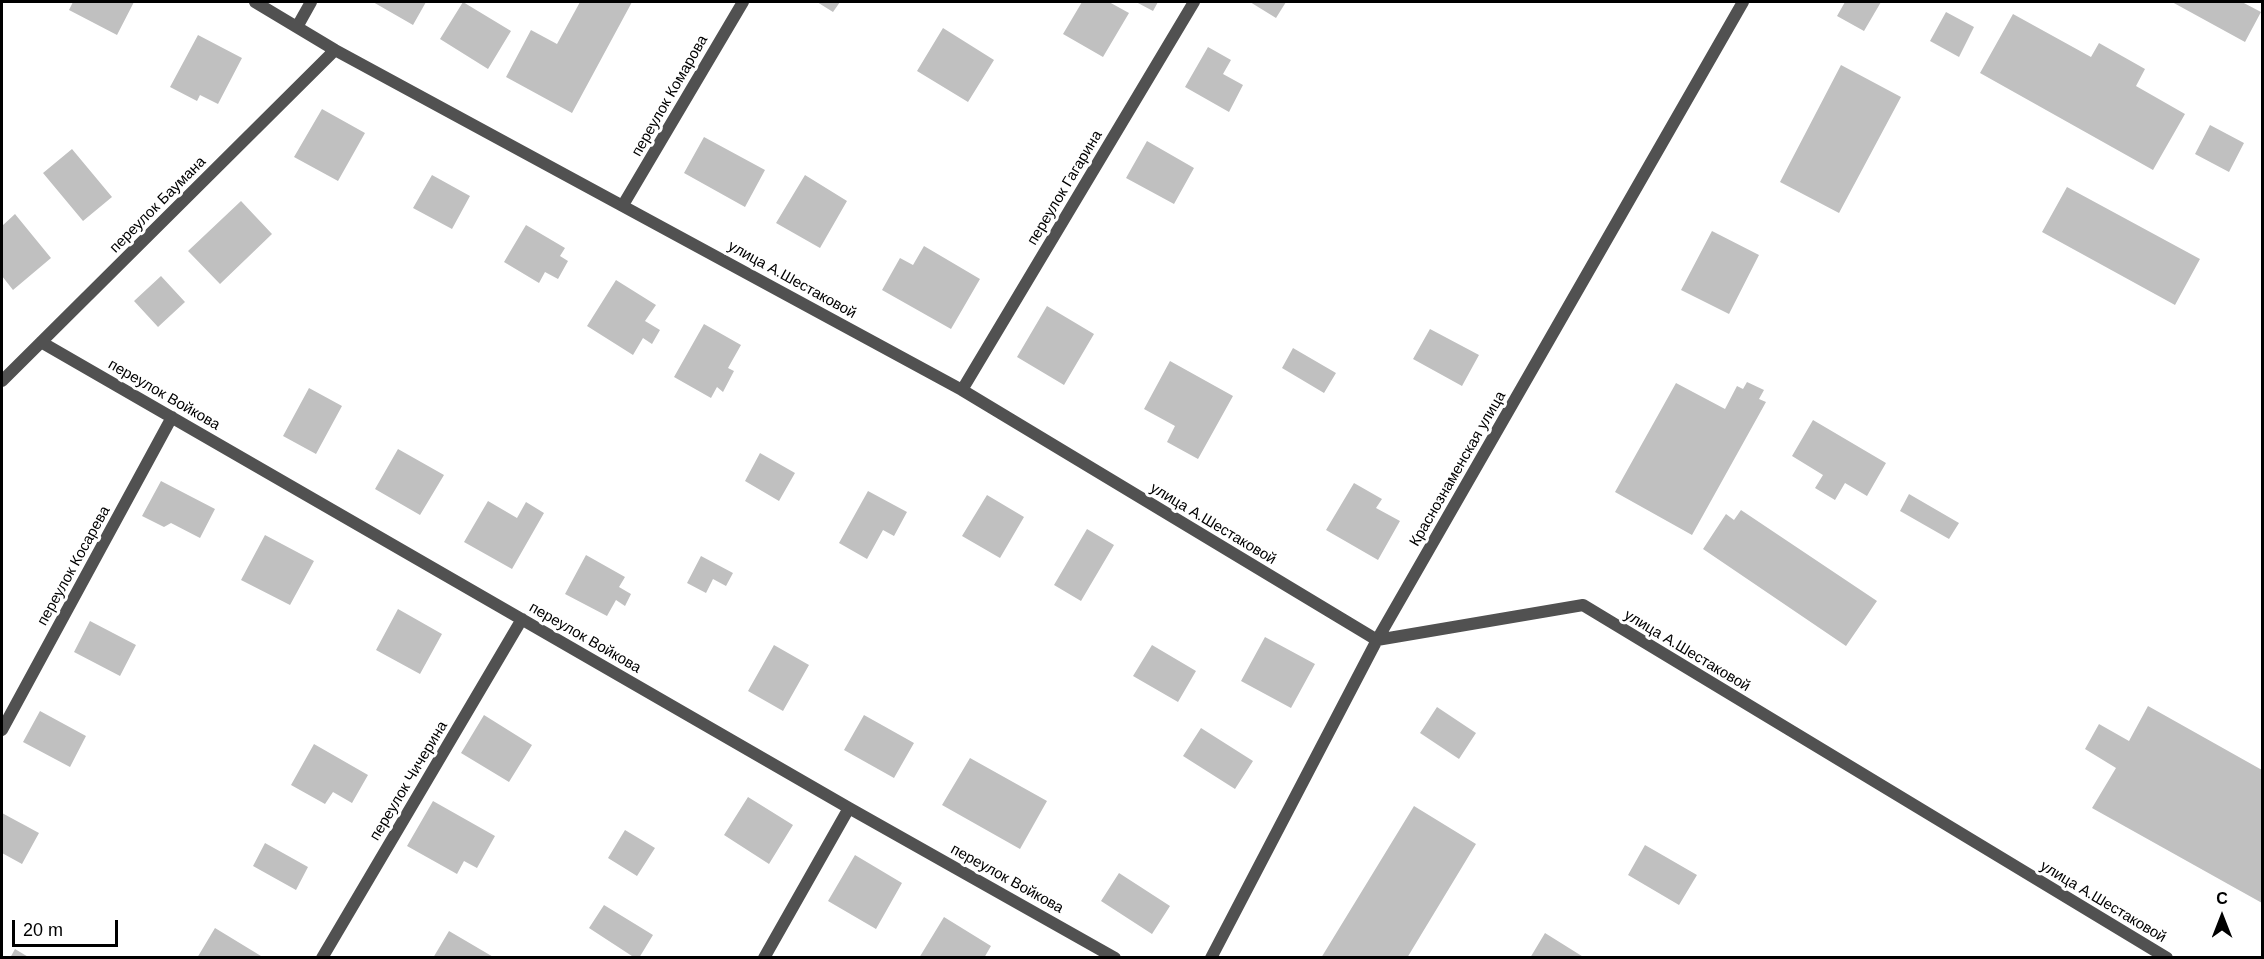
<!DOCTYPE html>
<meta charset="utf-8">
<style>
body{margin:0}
#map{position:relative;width:2264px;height:959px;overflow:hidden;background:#fff;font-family:Helvetica,sans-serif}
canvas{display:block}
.frame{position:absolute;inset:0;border:3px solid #000;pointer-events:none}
.north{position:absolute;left:2192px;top:887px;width:60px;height:60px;-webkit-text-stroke:4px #fff;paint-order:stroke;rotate:0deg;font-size:16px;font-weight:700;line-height:24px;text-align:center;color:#000}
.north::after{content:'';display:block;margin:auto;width:21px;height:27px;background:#000;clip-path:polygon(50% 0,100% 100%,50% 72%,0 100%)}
.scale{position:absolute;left:12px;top:920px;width:106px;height:27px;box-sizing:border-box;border:3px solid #000;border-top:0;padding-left:8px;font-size:18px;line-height:21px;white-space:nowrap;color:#000;-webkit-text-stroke:4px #fff;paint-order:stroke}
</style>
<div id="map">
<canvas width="2264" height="959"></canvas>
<div class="frame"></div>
<div class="north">С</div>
<div class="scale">20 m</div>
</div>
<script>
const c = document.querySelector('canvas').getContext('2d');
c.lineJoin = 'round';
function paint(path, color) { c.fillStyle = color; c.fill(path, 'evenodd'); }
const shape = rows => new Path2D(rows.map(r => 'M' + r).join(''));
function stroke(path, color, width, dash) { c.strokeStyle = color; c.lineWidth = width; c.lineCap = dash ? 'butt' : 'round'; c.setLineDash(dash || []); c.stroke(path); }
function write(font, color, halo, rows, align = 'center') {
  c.font = font + ' Helvetica,sans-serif'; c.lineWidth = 6; c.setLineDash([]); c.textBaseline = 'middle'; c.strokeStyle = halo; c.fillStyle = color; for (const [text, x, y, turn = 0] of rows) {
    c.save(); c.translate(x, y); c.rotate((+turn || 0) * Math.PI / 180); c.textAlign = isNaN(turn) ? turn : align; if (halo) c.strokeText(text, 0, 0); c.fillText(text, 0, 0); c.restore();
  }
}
paint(shape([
 [73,2,134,2,117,35,69,10],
 [373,2,426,2,413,25],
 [463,2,511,31,488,69,440,39],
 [580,2,632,2,572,113,506,77,531,30,557,44],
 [817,2,840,2,833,12],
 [1082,2,1109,2,1129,13,1103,57,1063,34],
 [1136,2,1158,2,1153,11],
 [1250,2,1286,2,1276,18],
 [1845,2,1881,2,1864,31,1837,16],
 [2172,2,2242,2,2261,12,2245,42],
 [1946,12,1974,27,1959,57,1930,41],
 [2013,14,2091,57,2099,43,2145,69,2136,86,2185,114,2153,170,1980,73],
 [943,28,994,60,968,102,917,71],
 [198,35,242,58,218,104,200,95,197,101,170,87],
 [1208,47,1231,60,1223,74,1243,85,1229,112,1185,87],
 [1841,65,1901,97,1839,213,1780,182],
 [322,109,365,133,338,181,294,157],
 [2210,125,2244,143,2229,172,2195,154],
 [704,137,765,170,745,207,684,173],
 [1147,141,1194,168,1174,204,1126,178],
 [72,149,112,197,83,221,43,173],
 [432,175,470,196,452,229,413,208],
 [805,175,847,201,820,248,776,223],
 [2067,187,2200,259,2175,305,2042,232],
 [241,201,272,234,220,284,188,251],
 [15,214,51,258,13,290,2,276,2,226],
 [526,225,565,248,560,256,568,261,558,279,545,272,539,283,504,262],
 [1712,231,1759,255,1729,314,1681,290],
 [924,246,980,279,951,329,882,290,900,258,913,265],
 [161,276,185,302,158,327,134,301],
 [616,280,656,305,645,321,660,330,652,344,643,338,633,355,587,326],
 [1047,306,1094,334,1064,385,1017,357],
 [704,324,741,345,728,368,734,371,723,392,717,387,711,398,674,377],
 [1430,329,1479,355,1462,386,1413,359],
 [1293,348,1336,373,1324,393,1282,368],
 [1170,361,1233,396,1198,459,1167,442,1175,426,1144,409],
 [1747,382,1764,390,1759,399,1766,402,1692,535,1615,492,1676,383,1725,409,1737,386,1743,389],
 [309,388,342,406,316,454,283,436],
 [1813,420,1886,463,1867,496,1845,483,1835,500,1815,488,1823,475,1792,456],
 [398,449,444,475,420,515,375,489],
 [760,453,795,473,779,501,745,481],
 [161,481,215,509,200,538,171,523,164,527,142,516],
 [1354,483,1382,499,1376,508,1400,521,1378,560,1326,530],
 [868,491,907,512,894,536,883,530,867,559,839,543],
 [1909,494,1959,523,1949,539,1900,511],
 [987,495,1024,517,1000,558,962,536],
 [488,501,517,518,526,502,544,513,512,569,464,542],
 [1741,510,1877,601,1846,646,1703,549,1726,514,1734,520],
 [1087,529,1114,545,1081,601,1054,585],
 [265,535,314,561,290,605,241,580],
 [586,555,625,577,619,587,631,594,625,606,616,600,607,616,565,594],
 [701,556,733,573,726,586,713,579,706,593,687,583],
 [398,609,442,634,420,674,376,650],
 [90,621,136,645,120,676,74,652],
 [1265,637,1315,664,1291,708,1241,681],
 [774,645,809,665,783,711,748,691],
 [1152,645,1196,671,1178,702,1133,676],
 [2148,706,2262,770,2262,903,2092,808,2116,768,2085,749,2099,724,2129,741],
 [1437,707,1476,733,1459,759,1420,733],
 [40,711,86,736,70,767,23,742],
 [484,715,532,745,509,782,461,753],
 [864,715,914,743,894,778,844,750],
 [1201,728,1253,761,1235,789,1183,756],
 [314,744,368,775,352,803,333,792,325,804,291,785],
 [970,758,1047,801,1020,849,942,805],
 [748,797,793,825,769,864,724,835],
 [433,801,495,836,477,868,464,861,457,874,407,846],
 [1414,806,1476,844,1407,958,1321,958],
 [2,813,39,833,22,864,2,853],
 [625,830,655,848,637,876,608,858],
 [265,843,308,867,296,890,253,866],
 [1645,845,1697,875,1679,905,1628,875],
 [855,855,902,883,876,929,828,901],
 [1119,873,1170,906,1152,934,1101,901],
 [604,905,653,935,639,958,635,958,589,928],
 [944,917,991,946,984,958,919,958],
 [215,928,261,956,260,958,197,958],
 [449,931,495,958,433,958],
 [1545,933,1585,958,1530,958],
 [15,949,30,958,10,958]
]), '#c0c0c0');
stroke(shape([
 [255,2,335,50,962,390,1377,640,1583,605,2167,958],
 [297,27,311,2],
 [623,205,743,2],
 [41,342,849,808,1115,958],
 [2,381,335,50],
 [962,390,1194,2],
 [2,730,172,417],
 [322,958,522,619],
 [764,958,849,808],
 [1211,958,1377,640,1743,2]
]), '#515151', 12);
write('15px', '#000', '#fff', [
 ["переулок Комарова",670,96,-60],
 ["переулок Гагарина",1065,188,-59],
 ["переулок Баумана",158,205,-45],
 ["улица А.Шестаковой",792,280,29],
 ["переулок Войкова",164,395,30],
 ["Краснознаменская улица",1458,469,-60],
 ["улица А.Шестаковой",1213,524,31],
 ["переулок Косарева",74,566,-61],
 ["переулок Войкова",585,638,30],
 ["улица А.Шестаковой",1687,651,31],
 ["переулок Чичерина",409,781,-59],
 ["переулок Войкова",1007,879,29],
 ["улица А.Шестаковой",2103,902,31]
]);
</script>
